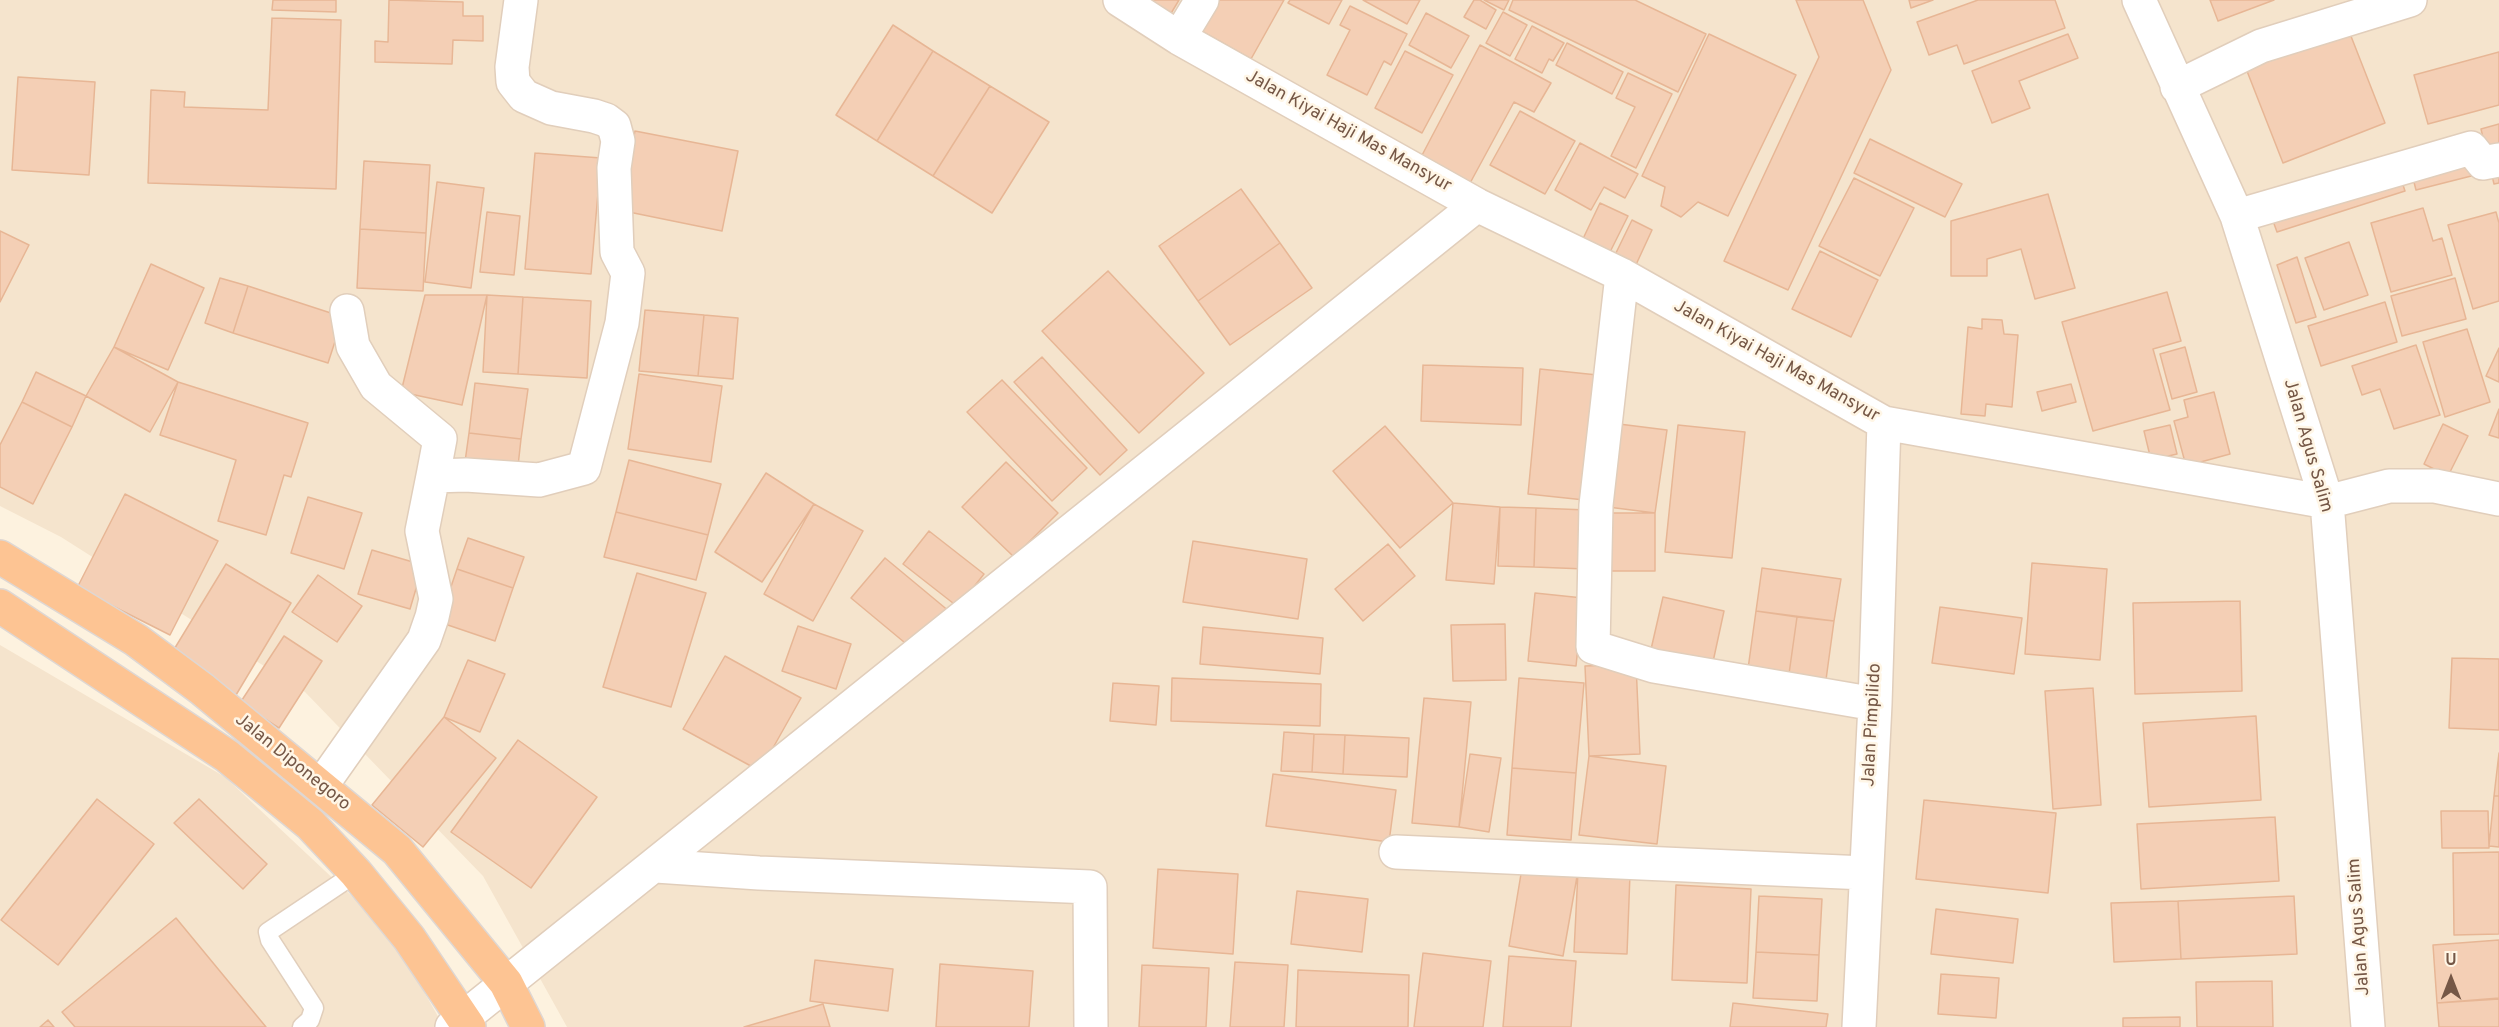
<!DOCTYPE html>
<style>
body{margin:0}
#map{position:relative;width:2499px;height:1027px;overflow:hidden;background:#fdf2df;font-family:Overpass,sans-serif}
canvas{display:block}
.north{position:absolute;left:2421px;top:949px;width:60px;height:60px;-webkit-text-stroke:4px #fff6e6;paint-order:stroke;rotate:0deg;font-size:16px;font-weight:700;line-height:24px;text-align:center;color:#755746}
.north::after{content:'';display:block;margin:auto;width:21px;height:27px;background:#755746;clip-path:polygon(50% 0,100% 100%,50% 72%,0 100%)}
</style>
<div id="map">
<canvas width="2499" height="1027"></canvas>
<div class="north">U</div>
</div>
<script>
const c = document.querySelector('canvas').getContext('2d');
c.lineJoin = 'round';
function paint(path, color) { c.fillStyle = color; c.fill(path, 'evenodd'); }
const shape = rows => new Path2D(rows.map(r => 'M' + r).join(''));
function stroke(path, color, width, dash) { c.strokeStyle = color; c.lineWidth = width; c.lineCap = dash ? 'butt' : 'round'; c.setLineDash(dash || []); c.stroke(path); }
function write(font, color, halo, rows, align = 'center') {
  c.font = font + ' Overpass,sans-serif'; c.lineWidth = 5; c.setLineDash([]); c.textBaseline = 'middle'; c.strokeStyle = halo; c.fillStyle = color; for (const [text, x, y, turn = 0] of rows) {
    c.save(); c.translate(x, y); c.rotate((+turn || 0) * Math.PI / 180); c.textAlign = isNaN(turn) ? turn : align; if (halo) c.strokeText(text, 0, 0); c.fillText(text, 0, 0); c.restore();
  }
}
paint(shape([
 [0,0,2499,0,2499,1027,567,1027,483,876,305,692,61,537,0,506],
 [0,645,225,777,390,932,444,1027,0,1027]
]), '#f5e4cd');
const building = shape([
 [273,0,336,0,336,12,272,10,273,0],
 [389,0,463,2,463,16,483,16,483,41,453,40,452,64,375,62,375,41,388,42,389,0],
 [1139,0,1179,0,1167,20,1139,0],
 [1212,0,1284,0,1251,59,1196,28,1212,0],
 [1290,0,1342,0,1329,24,1288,3,1290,0],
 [1363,0,1420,0,1407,24,1363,0],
 [1474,0,1480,0,1496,10,1486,29,1464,17,1474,0],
 [1484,0,1509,0,1504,10,1484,0],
 [1513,0,1635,0,1706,34,1678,92,1509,10,1513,0],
 [1796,0,1863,0,1891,70,1788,290,1724,261,1819,57,1796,0],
 [1909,0,1933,0,1911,8,1909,0],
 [1978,0,2055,0,2065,28,1964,64,1957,45,1929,55,1917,22,1978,0],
 [2210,0,2274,0,2218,21,2210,0],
 [1350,6,1407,34,1391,65,1384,61,1367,95,1327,75,1350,30,1340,25,1350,6],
 [1503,12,1527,25,1510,56,1486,43,1503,12],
 [1426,13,1469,36,1451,68,1409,45,1426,13],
 [272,18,341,20,336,189,148,183,151,90,185,92,184,107,268,110,272,18],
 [893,25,933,51,877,141,836,115,893,25],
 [1532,26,1564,43,1553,61,1549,59,1542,73,1515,59,1532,26],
 [2347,26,2385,123,2283,163,2245,66,2347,26],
 [1709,34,1796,75,1728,216,1698,202,1681,217,1661,206,1665,187,1642,176,1709,34],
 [2068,34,2078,58,2019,81,2030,108,1992,123,1972,71,2068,34],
 [1567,43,1623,72,1612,94,1556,65,1567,43],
 [1480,45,1551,83,1534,112,1514,102,1469,185,1420,159,1480,45],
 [933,51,990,86,933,176,877,141,933,51],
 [1405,51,1453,75,1422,133,1375,108,1405,51],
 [2499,52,2499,105,2428,124,2414,75,2499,52],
 [1628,73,1672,94,1636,168,1611,156,1635,107,1616,98,1628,73],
 [18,77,95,82,89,175,12,170,18,77],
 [990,86,1049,122,992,213,933,176,990,86],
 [1520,111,1575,141,1545,194,1490,165,1520,111],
 [2499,124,2499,183,2494,184,2481,129,2499,124],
 [635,131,738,151,722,231,619,210,635,131],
 [1870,139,1962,184,1945,217,1854,173,1870,139],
 [1580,143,1638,174,1625,198,1604,187,1591,210,1555,190,1580,143],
 [2406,151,2487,172,2416,190,2406,151],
 [535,153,601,158,591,274,525,269,535,153],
 [2393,155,2405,191,2277,232,2264,196,2393,155],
 [364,161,430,165,426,233,360,229,364,161],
 [1854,178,1914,208,1880,276,1819,246,1854,178],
 [437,182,484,188,471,288,425,282,437,182],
 [1241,189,1280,243,1198,301,1159,246,1241,189],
 [2048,194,2075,288,2035,299,2021,249,1987,259,1987,276,1951,276,1951,221,2048,194],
 [1600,203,1628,216,1607,258,1580,245,1600,203],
 [2423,208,2433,241,2442,238,2452,275,2391,292,2371,223,2423,208],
 [487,212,520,216,514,275,480,272,487,212],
 [2496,212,2499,223,2499,301,2473,309,2448,225,2496,212],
 [1632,220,1652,230,1634,269,1613,259,1632,220],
 [360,229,426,233,423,291,357,288,360,229],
 [0,231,29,245,0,302,0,231],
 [2349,242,2368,295,2324,310,2305,258,2349,242],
 [1280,243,1312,288,1230,345,1198,301,1280,243],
 [1820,251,1878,280,1851,337,1792,309,1820,251],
 [2297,257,2316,317,2296,323,2277,265,2297,257],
 [151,264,204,288,168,370,114,347,151,264],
 [1108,271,1204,373,1139,433,1042,331,1108,271],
 [220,278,248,286,233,333,205,323,220,278],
 [2455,278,2466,319,2402,336,2391,296,2455,278],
 [248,286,343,317,328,363,233,333,248,286],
 [2167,292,2181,341,2153,349,2170,410,2093,431,2062,322,2167,292],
 [425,295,487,295,462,405,401,392,425,295],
 [487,295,523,297,518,374,483,372,487,295],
 [523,297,591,301,587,378,518,374,523,297],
 [2385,302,2397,342,2321,366,2308,326,2385,302],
 [645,310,704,315,698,376,639,371,645,310],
 [704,315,738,318,733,379,698,376,704,315],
 [1982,319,2002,320,2004,334,2018,335,2012,407,1986,404,1985,416,1961,414,1968,327,1982,329,1982,319],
 [2467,329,2490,402,2445,417,2423,342,2467,329],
 [2416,345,2440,415,2394,429,2380,389,2362,395,2352,366,2416,345],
 [114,347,178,382,150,432,86,396,114,347],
 [2185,347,2197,392,2172,399,2160,354,2185,347],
 [2499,348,2499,382,2486,376,2499,348],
 [1042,357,1127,450,1100,475,1014,382,1042,357],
 [1423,365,1523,368,1521,425,1421,421,1423,365],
 [1540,369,1607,376,1594,501,1528,494,1540,369],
 [36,372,86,396,72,427,22,402,36,372],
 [639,374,722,386,711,462,628,449,639,374],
 [1002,380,1087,468,1052,501,967,412,1002,380],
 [178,382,308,423,291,477,284,475,266,535,218,521,236,460,160,435,178,382],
 [475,383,528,389,521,439,469,433,475,383],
 [2071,384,2076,402,2042,411,2037,392,2071,384],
 [2214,392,2230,454,2186,466,2174,421,2188,417,2184,400,2214,392],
 [22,402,72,427,33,504,0,487,0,445,22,402],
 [2499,409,2499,438,2489,435,2499,409],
 [1619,424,1667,430,1655,513,1608,507,1619,424],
 [2443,424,2468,436,2448,476,2424,464,2443,424],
 [1678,425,1745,432,1732,558,1665,552,1678,425],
 [2170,425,2177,454,2151,460,2144,431,2170,425],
 [1385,426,1453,503,1400,548,1333,471,1385,426],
 [469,433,521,439,517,475,464,469,469,433],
 [629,460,721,484,708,535,616,512,629,460],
 [1006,462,1058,513,1014,557,962,507,1006,462],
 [766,473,814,504,762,582,715,552,766,473],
 [125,494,218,541,170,635,77,588,125,494],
 [308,497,362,513,344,569,291,553,308,497],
 [1453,503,1500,507,1494,584,1446,580,1453,503],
 [814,504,863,531,813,621,764,594,814,504],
 [1500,507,1536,508,1534,567,1498,566,1500,507],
 [1536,508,1587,510,1585,569,1534,567,1536,508],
 [616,512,708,535,696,580,604,557,616,512],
 [1599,513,1655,513,1655,571,1599,571,1599,513],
 [929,531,984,574,958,607,903,564,929,531],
 [468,538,524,557,513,588,457,569,468,538],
 [1193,541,1307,559,1298,619,1183,602,1193,541],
 [1388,544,1415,576,1363,621,1335,589,1388,544],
 [372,550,423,565,410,609,358,594,372,550],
 [885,558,950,612,916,652,851,598,885,558],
 [2032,563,2107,569,2100,660,2025,654,2032,563],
 [226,564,291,603,236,695,170,656,226,564],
 [1762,568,1841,579,1834,621,1756,611,1762,568],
 [457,569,513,588,495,641,439,622,457,569],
 [637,573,706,593,671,707,603,687,637,573],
 [318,575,362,606,337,642,292,612,318,575],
 [1535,593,1583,598,1576,666,1528,661,1535,593],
 [1663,597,1724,611,1711,671,1649,658,1663,597],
 [2240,601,2242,691,2135,694,2133,603,2240,601],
 [1940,607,2022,618,2014,674,1932,663,1940,607],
 [1756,611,1797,617,1788,681,1747,676,1756,611],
 [1797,617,1834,621,1825,687,1788,681,1797,617],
 [1505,624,1506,680,1453,681,1451,625,1505,624],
 [798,626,851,644,836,689,782,671,798,626],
 [1203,627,1323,638,1320,674,1200,664,1203,627],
 [284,636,322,661,279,728,240,703,284,636],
 [725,656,801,698,760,771,683,729,725,656],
 [2452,658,2499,659,2499,730,2449,728,2452,658],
 [468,660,505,674,480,732,444,717,468,660],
 [1636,664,1640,754,1589,756,1585,666,1636,664],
 [1172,678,1321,684,1320,726,1171,721,1172,678],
 [1519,678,1584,683,1576,773,1512,768,1519,678],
 [1113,683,1159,686,1156,725,1110,721,1113,683],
 [2093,688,2101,805,2053,809,2045,691,2093,688],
 [1424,698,1471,702,1459,827,1412,823,1424,698],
 [2256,716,2261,800,2149,807,2143,723,2256,716],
 [444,717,496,758,423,847,372,805,444,717],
 [1284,732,1314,734,1312,772,1281,771,1284,732],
 [1314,734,1345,735,1343,774,1312,772,1314,734],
 [1345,735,1409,738,1407,777,1343,774,1345,735],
 [518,740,597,797,531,888,451,832,518,740],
 [2499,753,2499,796,2494,796,2499,753],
 [1470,754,1501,758,1489,832,1459,827,1470,754],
 [1589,756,1666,766,1657,844,1579,835,1589,756],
 [1512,768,1576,773,1571,840,1507,835,1512,768],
 [1273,774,1396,790,1389,842,1266,826,1273,774],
 [2494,796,2499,796,2499,847,2489,846,2494,796],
 [97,799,154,844,58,965,1,920,97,799],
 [199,799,267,864,243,889,174,823,199,799],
 [1924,800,2056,813,2048,893,1916,879,1924,800],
 [2441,811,2488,811,2489,848,2442,848,2441,811],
 [2275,817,2279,881,2141,889,2137,824,2275,817],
 [2499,852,2499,934,2454,935,2453,853,2499,852],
 [1523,862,1578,871,1563,956,1509,946,1523,862],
 [1158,869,1238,874,1233,954,1153,948,1158,869],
 [1578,871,1630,874,1627,954,1574,952,1578,871],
 [1676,885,1751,889,1747,983,1672,980,1676,885],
 [1297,891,1368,899,1362,952,1291,944,1297,891],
 [1759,896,1822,899,1819,955,1756,952,1759,896],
 [2294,896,2297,954,2181,959,2178,901,2294,896],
 [2178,901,2181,959,2114,962,2111,903,2178,901],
 [1936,909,2018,919,2013,963,1931,954,1936,909],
 [176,918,266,1027,75,1027,62,1012,176,918],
 [2499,940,2499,998,2437,1003,2433,945,2499,940],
 [1756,952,1819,955,1817,1001,1753,998,1756,952],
 [1423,953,1491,961,1483,1027,1414,1027,1423,953],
 [1509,956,1576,961,1571,1027,1503,1027,1509,956],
 [815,960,893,969,888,1011,810,1001,815,960],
 [1235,962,1288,965,1284,1027,1230,1027,1235,962],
 [940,964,1033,971,1029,1027,936,1027,940,964],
 [1142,965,1209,968,1206,1027,1139,1027,1142,965],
 [1298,970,1409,975,1408,1027,1296,1027,1298,970],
 [1941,974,1999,978,1996,1018,1938,1014,1941,974],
 [2272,981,2273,1027,2197,1027,2196,982,2272,981],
 [2499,999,2499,1027,2439,1027,2437,1003,2499,999],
 [1733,1003,1828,1014,1826,1027,1730,1027,1733,1003],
 [823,1004,830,1027,744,1027,823,1004],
 [2180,1017,2180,1027,2123,1027,2123,1018,2180,1017],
 [48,1020,54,1027,40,1027,48,1020]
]);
paint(building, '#f4cfb5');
stroke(building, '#e7b695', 1.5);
const service = shape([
 [302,1027,310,1020,314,1008,270,940,268,932,356,873]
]);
const minor = shape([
 [1120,0,1179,38,1477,205,1622,275,1884,423,2327,502,2389,486,2435,486,2499,499],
 [2139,0,2237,216,2327,502,2368,1027],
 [1179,38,1202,0],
 [2177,87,2261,46,2410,0],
 [2237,216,2471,148,2483,163,2499,160],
 [1622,275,1596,505,1593,647,1654,666,1875,704],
 [347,311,353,346,376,386,440,439,433,476],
 [321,786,424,640,432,617,436,599,422,531,433,476,466,475,539,480,584,468,622,323,628,273,617,252,614,168,618,141,614,126,606,120,594,116,551,108,524,96,513,82,512,67,521,0],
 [1396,852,1865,873],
 [656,866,759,873,1090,887,1091,1027],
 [452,1027,1477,205],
 [1859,1027,1875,704,1884,423]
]);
const trunk = shape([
 [0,557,136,640,202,689,397,850,506,983,528,1027],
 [0,606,227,756,310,824,356,873,409,938,469,1027]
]);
stroke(service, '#e1cebb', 21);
stroke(minor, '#e1cebb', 36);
stroke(trunk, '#ded7d3', 36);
stroke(service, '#fff', 18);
stroke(minor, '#fff', 33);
stroke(trunk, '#fdc493', 33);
write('18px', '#755746', '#fff6e6', [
 ["Jalan Kiyai Haji Mas Mansyur",1348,132,29],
 ["Jalan Kiyai Haji Mas Mansyur",1776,362,29],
 ["Jalan Agus Salim",2307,446,74],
 ["Jalan Pimpilido",1873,725,-87],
 ["Jalan Diponegoro",292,763,39],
 ["Jalan Agus Salim",2360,927,-94]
]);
</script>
